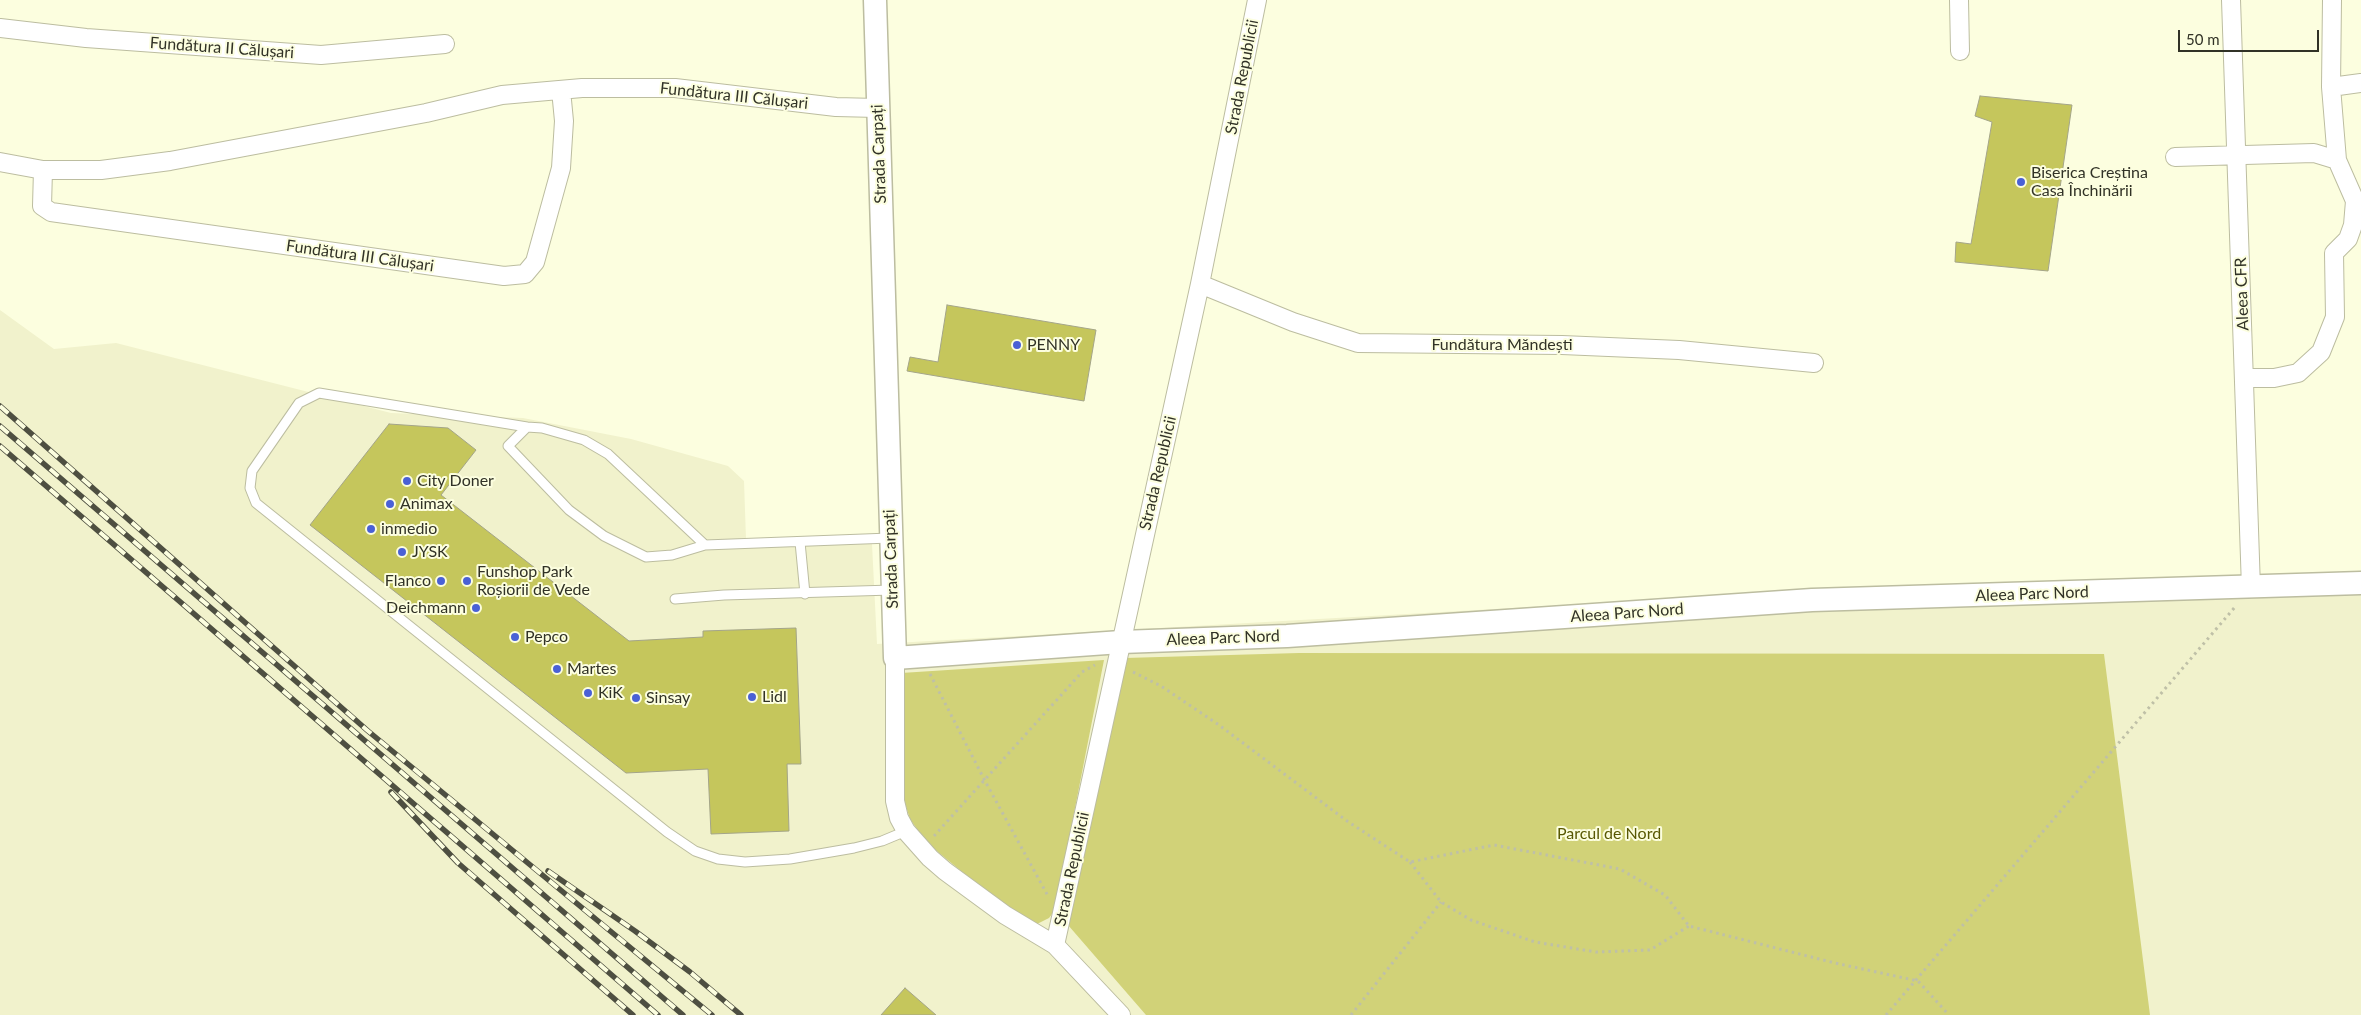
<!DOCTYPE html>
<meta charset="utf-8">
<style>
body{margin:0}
#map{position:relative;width:2361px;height:1015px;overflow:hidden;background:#fcfedf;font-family:Lato,sans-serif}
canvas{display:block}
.scale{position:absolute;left:2178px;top:30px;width:141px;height:22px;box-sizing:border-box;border:2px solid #313226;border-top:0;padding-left:6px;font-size:15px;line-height:18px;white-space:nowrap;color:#313226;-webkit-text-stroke:4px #fcfedf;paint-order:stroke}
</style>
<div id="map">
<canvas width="2361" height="1015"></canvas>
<div class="scale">50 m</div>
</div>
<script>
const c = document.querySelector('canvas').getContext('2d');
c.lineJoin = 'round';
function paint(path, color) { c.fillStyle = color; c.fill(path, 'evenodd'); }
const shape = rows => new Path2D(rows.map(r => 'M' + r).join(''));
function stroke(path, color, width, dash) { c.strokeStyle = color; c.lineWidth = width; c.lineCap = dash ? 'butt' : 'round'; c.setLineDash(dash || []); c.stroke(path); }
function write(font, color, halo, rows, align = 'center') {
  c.font = font + ' Lato,sans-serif'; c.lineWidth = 4; c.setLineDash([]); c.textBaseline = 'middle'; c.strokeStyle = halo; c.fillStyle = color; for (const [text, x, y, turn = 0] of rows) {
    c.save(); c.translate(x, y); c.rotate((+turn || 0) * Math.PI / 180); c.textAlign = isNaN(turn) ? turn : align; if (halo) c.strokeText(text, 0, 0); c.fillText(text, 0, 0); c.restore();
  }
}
paint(shape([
 [0,310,54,349,116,343,391,413,523,418,631,439,728,466,744,481,746,539,872,544,877,644,1707,597,2361,571,2361,1015,0,1015]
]), '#f1f2cc');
paint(shape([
 [1299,653,2104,654,2150,1015,1146,1015,1068,925,1125,658],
 [1104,660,1055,910,1049,918,1037,924,1010,911,927,843,910,819,902,794,901,673]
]), '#d1d278');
const building = shape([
 [1980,96,2072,105,2048,271,1955,262,1956,242,1971,244,1992,122,1975,116,1980,96],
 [947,305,1096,330,1084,401,907,371,910,357,938,362,947,305],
 [389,424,448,428,476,450,441,495,629,641,703,637,703,631,796,628,801,764,787,764,789,831,711,834,708,769,626,773,310,525,389,424],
 [905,988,936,1015,881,1015,905,988]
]);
paint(building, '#c5c65c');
stroke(building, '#a4a589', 1);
const service = shape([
 [527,427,319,393,299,403,252,471,250,488,256,503,667,832,695,851,718,859,745,862,790,859,854,848,882,841,906,831],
 [800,542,805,594],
 [705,545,672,555,646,557,604,536,569,510,508,446,527,427,542,428,584,440,608,454,705,545,890,538],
 [675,599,724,595,892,590]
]);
const minor = shape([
 [1959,0,1960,51],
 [2231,0,2251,588],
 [0,28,86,38,321,55,445,44],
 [2331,87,2361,83],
 [2175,157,2314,153,2337,160],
 [0,162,43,170,101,170,170,161,426,113,502,95,582,88,675,88,836,107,877,108],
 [43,170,42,206,51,212,504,276,525,274,535,262,561,168,564,121,561,90],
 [1200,284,1293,322,1358,343,1562,345,1679,350,1814,363],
 [2245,378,2274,378,2298,373,2321,352,2335,317,2334,253,2348,239,2353,225,2355,201,2337,160,2331,87,2332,0],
 [895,658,895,801,899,818,906,831,930,858,945,871,1005,915,1055,945,1121,1015],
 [1055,945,1200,284,1257,0]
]);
const tertiary = shape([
 [875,0,895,658,1121,642,1287,636,1812,600,2361,583]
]);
stroke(service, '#bcbda0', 11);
stroke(minor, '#bcbda0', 20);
stroke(tertiary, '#bcbda0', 25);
stroke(shape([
 [1133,672,1161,686,1219,725,1347,821,1410,862,1494,845,1620,869,1665,895,1689,926,1835,963,1918,981,1949,1015],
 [930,674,985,781,1048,896],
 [934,836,1082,672,1095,665],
 [1410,862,1441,902,1471,920,1535,942,1596,952,1650,950,1689,926],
 [1351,1015,1441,902],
 [1886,1015,2235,607]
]), '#bfc0a7', 3, [2.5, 4]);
stroke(service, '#fff', 9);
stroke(minor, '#fff', 18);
stroke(tertiary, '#fff', 22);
const rail = shape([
 [0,406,368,731,712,1015],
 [0,426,683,1015],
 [0,446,658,1015],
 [391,792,458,863,633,1015],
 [548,871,635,931,690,972,741,1015]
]);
stroke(rail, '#4e4f41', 5.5);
stroke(rail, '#fcfedf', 4, [11]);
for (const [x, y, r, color] of [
 [2021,182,5,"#4a61d6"],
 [1017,345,5,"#4a61d6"],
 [407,481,5,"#4a61d6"],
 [390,504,5,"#4a61d6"],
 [371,529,5,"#4a61d6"],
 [402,552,5,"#4a61d6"],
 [441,581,5,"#4a61d6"],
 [467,581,5,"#4a61d6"],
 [476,608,5,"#4a61d6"],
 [515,637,5,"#4a61d6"],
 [557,669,5,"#4a61d6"],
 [588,693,5,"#4a61d6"],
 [752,697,5,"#4a61d6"],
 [636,698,5,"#4a61d6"]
]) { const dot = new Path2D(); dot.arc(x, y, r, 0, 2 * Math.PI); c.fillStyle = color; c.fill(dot); stroke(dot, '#fcfedf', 2); }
write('16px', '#313226', '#fcfedf', [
 ["Fundătura II Călușari",222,48,4],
 ["Strada Republicii",1242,77,-79],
 ["Fundătura III Călușari",734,96,6],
 ["Strada Carpați",879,154,-92],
 ["Fundătura III Călușari",360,256,8],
 ["Aleea CFR",2242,294,-92],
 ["Fundătura Măndești",1502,345],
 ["Strada Republicii",1158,473,-77],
 ["Strada Carpați",891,559,-92],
 ["Aleea Parc Nord",2032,594,-2],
 ["Aleea Parc Nord",1627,613,-4],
 ["Aleea Parc Nord",1223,638,-2],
 ["Strada Republicii",1072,869,-78]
]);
write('16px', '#313226', '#fcfedf', [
 ["Biserica Creștina",2031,173],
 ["Casa Închinării",2031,191],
 ["PENNY",1027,345],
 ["City Doner",417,481],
 ["Animax",400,504],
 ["inmedio",381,529],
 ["JYSK",412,552],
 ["Funshop Park",477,572],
 ["Roșiorii de Vede",477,590],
 ["Flanco",431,581,"right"],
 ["Deichmann",466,608,"right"],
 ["Pepco",525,637],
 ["Martes",567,669],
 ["KiK",598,693],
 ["Lidl",762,697],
 ["Sinsay",646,698]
], 'left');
write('16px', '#585803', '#fcfedf', [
 ["Parcul de Nord",1609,834]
]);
</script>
